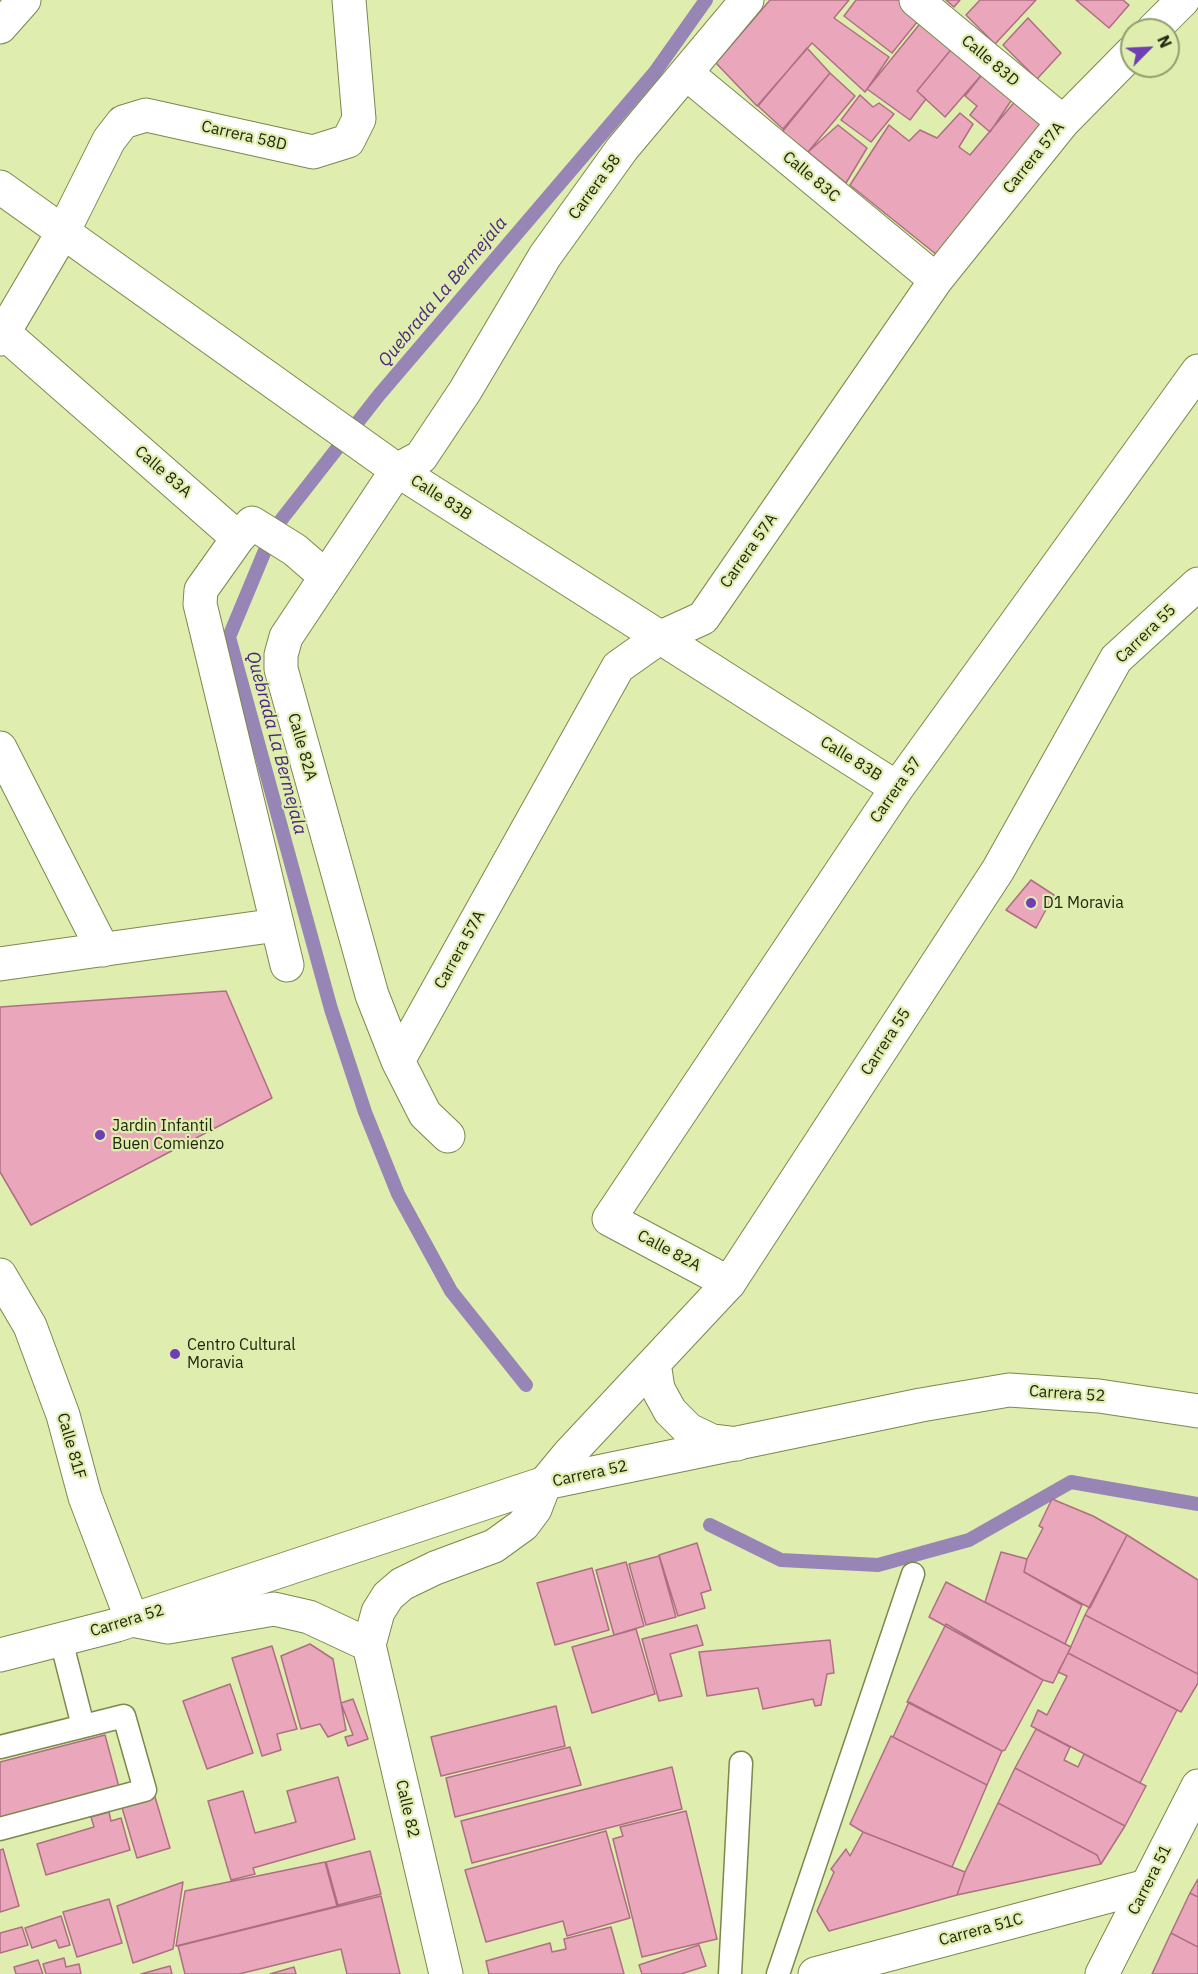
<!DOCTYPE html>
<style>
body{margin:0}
#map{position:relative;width:1198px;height:1974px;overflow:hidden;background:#dfeeaf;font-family:"IBM Plex Sans",sans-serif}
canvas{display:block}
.north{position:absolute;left:1120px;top:18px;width:60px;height:60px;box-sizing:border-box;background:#dfeeaf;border:2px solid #939e6f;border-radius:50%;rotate:66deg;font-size:16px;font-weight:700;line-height:24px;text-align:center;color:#21260e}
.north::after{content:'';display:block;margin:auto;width:21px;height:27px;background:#6f3db4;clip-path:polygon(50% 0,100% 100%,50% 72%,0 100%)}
</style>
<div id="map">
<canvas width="1198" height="1974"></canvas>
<div class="north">N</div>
</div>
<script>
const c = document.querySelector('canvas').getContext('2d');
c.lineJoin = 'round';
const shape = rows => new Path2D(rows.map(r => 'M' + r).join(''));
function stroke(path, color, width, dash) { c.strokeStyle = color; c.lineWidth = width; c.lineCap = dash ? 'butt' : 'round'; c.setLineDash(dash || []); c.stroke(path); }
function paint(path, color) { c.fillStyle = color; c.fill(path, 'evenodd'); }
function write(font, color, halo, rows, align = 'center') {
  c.font = font + ' "IBM Plex Sans",sans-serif'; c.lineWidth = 4.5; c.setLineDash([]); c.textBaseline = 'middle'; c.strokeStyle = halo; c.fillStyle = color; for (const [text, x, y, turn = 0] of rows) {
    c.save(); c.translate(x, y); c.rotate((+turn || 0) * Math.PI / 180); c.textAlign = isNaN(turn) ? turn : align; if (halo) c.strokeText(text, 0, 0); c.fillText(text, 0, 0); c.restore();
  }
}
stroke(shape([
 [526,1385,451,1291,398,1194,365,1112,331,1009,229,637,274,529,379,395,655,72,706,0],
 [710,1525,781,1560,878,1565,969,1540,1071,1482,1198,1504]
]), '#9785b6', 14);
const building = shape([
 [770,0,849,0,834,18,889,57,865,92,812,43,757,106,716,63,770,0],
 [856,0,900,0,921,17,892,53,844,16,856,0],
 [946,0,960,0,954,7,946,0],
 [980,0,1036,0,995,44,966,15,980,0],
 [1076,0,1123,0,1129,5,1109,28,1076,0],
 [1028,18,1061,53,1037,79,1003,45,1028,18],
 [923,20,954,46,917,91,926,99,910,120,867,89,923,20],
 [954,46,984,72,945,117,917,91,954,46],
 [807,48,830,73,783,129,758,106,807,48],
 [984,72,1015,95,990,132,970,115,977,106,965,96,984,72],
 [830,73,855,96,808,152,782,132,830,73],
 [860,95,873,107,879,103,894,114,871,142,841,120,860,95],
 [1017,99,1046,125,942,259,850,185,889,125,909,141,920,130,937,138,960,113,973,124,959,147,970,155,1017,99],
 [838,125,867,148,846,183,808,152,838,125],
 [1031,880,1054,895,1036,928,1006,910,1031,880],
 [226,991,272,1098,31,1225,0,1172,0,1007,226,991],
 [1052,1499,1093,1516,1127,1535,1090,1608,1024,1572,1027,1559,1043,1528,1039,1526,1052,1499],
 [1127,1535,1198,1580,1198,1674,1085,1615,1127,1535],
 [697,1543,711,1590,701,1593,705,1608,678,1616,659,1555,697,1543],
 [1001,1552,1027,1559,1024,1572,1082,1605,1065,1644,985,1602,1001,1552],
 [659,1556,676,1617,646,1625,629,1564,659,1556],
 [626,1562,644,1626,614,1635,596,1570,626,1562],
 [592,1568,609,1630,555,1645,537,1583,592,1568],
 [946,1582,1071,1647,1053,1683,1043,1680,929,1617,946,1582],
 [1085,1615,1198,1674,1198,1683,1181,1712,1068,1653,1085,1615],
 [946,1624,1043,1680,1005,1750,1002,1751,907,1702,946,1624],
 [697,1625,703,1645,670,1654,682,1696,659,1701,642,1639,697,1625],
 [636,1629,655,1694,592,1713,572,1647,636,1629],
 [830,1640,834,1673,827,1674,821,1705,815,1706,813,1699,763,1709,758,1688,707,1696,699,1652,830,1640],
 [310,1644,333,1659,346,1730,328,1737,320,1724,301,1729,281,1656,310,1644],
 [272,1646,297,1729,277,1734,281,1750,262,1756,232,1658,272,1646],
 [1068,1653,1177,1710,1140,1783,1031,1726,1038,1710,1047,1715,1067,1676,1058,1672,1068,1653],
 [230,1684,253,1753,207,1769,183,1701,230,1684],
 [353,1699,368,1739,348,1746,345,1737,353,1735,341,1703,353,1699],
 [909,1702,1002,1751,987,1785,893,1737,909,1702],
 [556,1706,565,1746,441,1776,431,1737,556,1706],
 [1036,1729,1070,1747,1064,1760,1078,1767,1084,1754,1146,1786,1125,1826,1015,1768,1036,1729],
 [105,1735,119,1787,0,1819,0,1762,105,1735],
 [891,1736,987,1785,952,1867,863,1832,850,1824,891,1736],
 [570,1747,581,1785,455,1817,446,1778,570,1747],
 [672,1767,682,1809,472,1863,461,1821,672,1767],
 [1015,1768,1125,1826,1101,1864,1097,1855,998,1803,1015,1768],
 [338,1777,355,1839,253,1868,255,1874,231,1880,208,1801,243,1791,255,1833,296,1822,287,1791,338,1777],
 [153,1790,170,1848,137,1858,120,1801,153,1790],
 [998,1803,1097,1855,1101,1864,957,1895,965,1872,998,1803],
 [686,1811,717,1939,642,1957,613,1839,623,1836,620,1827,686,1811],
 [109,1812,111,1821,121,1818,130,1850,46,1875,37,1844,94,1827,91,1817,109,1812],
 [606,1831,630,1918,567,1936,563,1921,486,1942,465,1870,606,1831],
 [863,1832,965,1872,957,1895,829,1931,817,1911,834,1872,831,1869,846,1849,850,1856,863,1832],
 [3,1849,19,1906,0,1912,0,1850,3,1849],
 [370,1851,381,1894,338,1905,326,1862,370,1851],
 [325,1862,337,1906,176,1946,185,1891,325,1862],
 [1198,1879,1198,1897,1190,1893,1198,1879],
 [183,1882,173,1949,133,1963,117,1906,183,1882],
 [1190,1893,1198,1897,1198,1947,1171,1933,1190,1893],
 [381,1896,400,1974,347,1974,341,1949,239,1974,185,1974,178,1946,381,1896],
 [109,1899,122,1943,77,1957,63,1912,109,1899],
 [61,1916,70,1945,59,1948,56,1940,32,1948,25,1928,61,1916],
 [22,1927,28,1945,0,1953,0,1933,22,1927],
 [611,1927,624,1974,489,1974,486,1961,550,1943,552,1952,566,1949,564,1939,611,1927],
 [1171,1933,1198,1947,1198,1974,1152,1974,1171,1933],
 [699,1945,706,1966,681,1974,642,1974,639,1965,699,1945],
 [64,1958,66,1967,79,1964,81,1974,46,1974,43,1964,64,1958],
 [38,1960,43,1974,16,1974,14,1967,38,1960],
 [170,1966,172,1974,141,1974,170,1966],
 [294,1967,296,1974,270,1974,294,1967]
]);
paint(building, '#eaa7bc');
stroke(building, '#ae6f83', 1.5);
const service = shape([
 [61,1640,83,1726],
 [0,1747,124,1716,145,1790,0,1829],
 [730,1974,741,1763],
 [778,1974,913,1574]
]);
const pedestrian = shape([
 [4,333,238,538],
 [287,965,200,604,201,590,238,538,252,523,295,550,325,576]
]);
const minor = shape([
 [916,0,1063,122],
 [0,27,24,0],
 [1153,30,1183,0],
 [686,73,936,280],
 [0,187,397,470,897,788],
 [0,339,63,232,109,140,123,122,146,115,313,152,348,141,359,119,349,0],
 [0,748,103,950],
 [0,964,277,925],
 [398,1061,618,667,659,638,703,618,936,280,1063,122,1132,52],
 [448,1136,425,1114,398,1061,372,995,281,669,281,655,286,637,397,470,421,457,465,391,545,256,622,149,747,0],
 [0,1275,30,1326,63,1415,85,1497,132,1620],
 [729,1283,609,1219,897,788,1198,371],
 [815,1974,1147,1886]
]);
const tertiary = shape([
 [132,1620,168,1627,274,1609,309,1617,369,1645],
 [446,1974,369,1645,378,1612,388,1596,402,1584,435,1568,494,1546,523,1525,535,1509,545,1483,921,1405,1009,1390,1099,1396,1198,1411],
 [1102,1974,1198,1786]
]);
const secondary = shape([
 [654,1363,658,1389,670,1411,689,1430,712,1441,737,1444],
 [0,1655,117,1625,545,1483,569,1454,729,1283,998,870,1116,659,1198,584]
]);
stroke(service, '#7b884e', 25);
stroke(pedestrian, '#7b884e', 35);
stroke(minor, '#7b884e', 35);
stroke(tertiary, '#7b884e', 35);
stroke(secondary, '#7b884e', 35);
stroke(service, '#fff', 22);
stroke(pedestrian, '#fff', 33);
stroke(minor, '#fff', 33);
stroke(tertiary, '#fff', 33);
stroke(secondary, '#fff', 33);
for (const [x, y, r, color] of [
 [1031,903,6,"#6f3db4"],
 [100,1135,6,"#6f3db4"],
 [175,1354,6,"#6f3db4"]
]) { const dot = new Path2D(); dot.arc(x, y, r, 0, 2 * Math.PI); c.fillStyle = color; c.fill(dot); stroke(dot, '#dfeeaf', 2); }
write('16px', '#21260e', '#dfeeaf', [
 ["Calle 83D",990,61,40],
 ["Carrera 58D",244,136,13],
 ["Carrera 57A",1034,158,-51],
 ["Calle 83C",811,177,40],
 ["Carrera 58",595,187,-54],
 ["Calle 83A",163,472,41],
 ["Calle 83B",441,498,33],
 ["Carrera 57A",749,551,-55],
 ["Carrera 55",1146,634,-44],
 ["Calle 82A",302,747,74],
 ["Calle 83B",851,759,32],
 ["Carrera 57",896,790,-55],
 ["Carrera 57A",460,950,-61],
 ["Carrera 55",886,1042,-57],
 ["Calle 82A",669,1251,28],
 ["Carrera 52",1067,1394,4],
 ["Calle 81F",71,1446,74],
 ["Carrera 52",590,1474,-12],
 ["Carrera 52",127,1621,-17],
 ["Calle 82",407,1809,77],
 ["Carrera 51",1150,1880,-63],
 ["Carrera 51C",981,1930,-15]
]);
write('16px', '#21260e', '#dfeeaf', [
 ["D1 Moravia",1043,903],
 ["Jardin Infantil",112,1126],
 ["Buen Comienzo",112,1144],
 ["Centro Cultural",187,1345],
 ["Moravia",187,1363]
], 'left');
write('italic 18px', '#4d2680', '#dfeeaf', [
 ["Quebrada La Bermejala",443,292,-50],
 ["Quebrada La Bermejala",276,743,75]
]);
</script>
